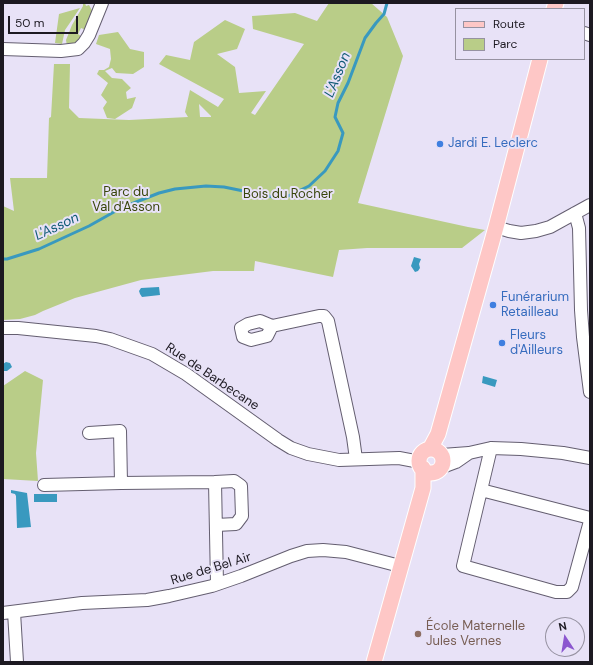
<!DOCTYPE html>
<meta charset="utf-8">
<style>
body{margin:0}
#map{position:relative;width:593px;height:665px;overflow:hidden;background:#e8e2f7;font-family:"DM Sans",sans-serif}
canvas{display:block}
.frame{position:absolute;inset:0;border:4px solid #1c1921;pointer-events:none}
.legend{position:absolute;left:455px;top:8px;width:130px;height:52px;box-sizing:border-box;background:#e8e2f7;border:1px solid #9692a1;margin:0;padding:5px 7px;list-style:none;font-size:12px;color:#1c1921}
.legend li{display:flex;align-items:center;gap:8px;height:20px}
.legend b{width:20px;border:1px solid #9692a1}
.north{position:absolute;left:545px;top:617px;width:40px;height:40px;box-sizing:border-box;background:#e8e2f7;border:1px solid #9692a1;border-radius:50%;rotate:348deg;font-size:11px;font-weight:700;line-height:16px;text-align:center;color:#1c1921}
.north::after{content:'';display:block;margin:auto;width:14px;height:18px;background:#8c57cf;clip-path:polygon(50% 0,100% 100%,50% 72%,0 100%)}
.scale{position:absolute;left:8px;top:16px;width:70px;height:18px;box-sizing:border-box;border:2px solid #1c1921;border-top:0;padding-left:5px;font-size:12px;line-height:14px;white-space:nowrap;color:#1c1921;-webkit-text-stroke:3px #e8e2f7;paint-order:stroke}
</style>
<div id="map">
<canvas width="593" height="665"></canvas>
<div class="frame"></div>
<ul class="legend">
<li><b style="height:5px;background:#fec7c6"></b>Route</li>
<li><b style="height:11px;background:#b9cd88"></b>Parc</li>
</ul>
<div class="north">N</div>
<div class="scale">50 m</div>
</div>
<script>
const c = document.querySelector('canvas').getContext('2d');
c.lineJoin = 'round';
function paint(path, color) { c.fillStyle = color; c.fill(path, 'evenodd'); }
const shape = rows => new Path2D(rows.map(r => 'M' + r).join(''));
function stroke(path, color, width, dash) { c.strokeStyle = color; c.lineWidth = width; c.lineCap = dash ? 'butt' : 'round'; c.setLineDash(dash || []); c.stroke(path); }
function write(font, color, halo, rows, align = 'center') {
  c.font = font + ' "DM Sans",sans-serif'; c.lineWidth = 4; c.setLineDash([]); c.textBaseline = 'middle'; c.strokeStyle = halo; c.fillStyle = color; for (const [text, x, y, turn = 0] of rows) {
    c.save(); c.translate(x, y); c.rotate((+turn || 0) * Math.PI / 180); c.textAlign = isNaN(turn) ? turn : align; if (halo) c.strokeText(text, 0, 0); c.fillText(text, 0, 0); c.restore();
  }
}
paint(shape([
 [83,3,85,3,86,6,89,5,94,14,86,30,81,28,78,34,82,37,77,43,67,46,66,40,72,25,83,6],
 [329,3,371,3,387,17,403,56,358,203,468,227,485,230,462,248,367,248,339,250,333,277,255,261,254,271,213,271,141,280,75,298,43,311,35,315,20,319,3,320,3,206,14,211,10,178,47,178,49,118,51,117,54,64,70,64,69,108,79,118,129,120,188,117,185,112,190,90,218,107,224,99,159,64,166,55,190,60,194,42,225,20,245,29,237,49,217,54,235,67,239,93,266,91,251,113,255,115,304,44,253,29,252,16,295,13,317,21],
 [199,104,211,116,211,117,200,117],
 [80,8,65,30,62,44,55,43,59,14],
 [118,32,130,49,144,52,144,67,133,74,116,73,112,68,105,71,112,78,122,79,131,88,126,92,127,99,136,97,132,108,115,119,107,118,103,108,107,102,101,95,108,83,97,74,99,70,104,70,109,67,111,59,110,49,96,44,99,35],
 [25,371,43,380,36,453,38,481,3,479,3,386]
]), '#b9cd88');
paint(shape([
 [414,257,421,259,419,264,420,268,418,271,415,272,411,266],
 [159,287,160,295,142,297,140,294,139,291,141,288],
 [6,362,10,363,12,367,7,371,3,371,3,364],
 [483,376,497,380,495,387,482,383],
 [11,490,27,493,31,527,17,528,16,496,15,494,11,493],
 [34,494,57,494,57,502,34,502]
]), '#3999bf');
stroke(shape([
 [3,259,7,259,39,249,89,226,121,208,159,193,175,189,206,186,224,187,273,197,286,197,309,186,325,171,338,151,343,133,335,117,338,103,348,83,365,38,376,23,384,14,387,3]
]), '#3999bf', 3);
const minor = shape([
 [584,33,590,35],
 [3,49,61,51,78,49,84,43,89,35,102,3],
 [575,213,579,228,581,310,583,337,590,392],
 [496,227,509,231,521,233,536,231,550,227,590,205],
 [272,326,267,336,251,340,243,337,241,328,248,324,260,321,272,326,319,316,324,316,328,321,353,437,356,459],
 [3,328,18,328,96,336,110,339,152,354,186,374,278,440,291,448,308,454,339,460,399,458,420,462],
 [89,433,120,431,121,483],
 [491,448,463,566,556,592,567,592,572,587,590,521],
 [442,455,469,453,491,448,521,449,563,453,590,458],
 [440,468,456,462,469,453],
 [215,482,234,481,241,486,242,516,236,524,216,525],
 [44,485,121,483,215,482,217,584],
 [481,490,590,518],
 [14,612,17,662],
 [3,613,82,603,147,600,169,596,212,586,241,576,291,556,307,551,323,550,346,552,400,566]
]);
const major = shape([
 [554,9,556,3],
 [430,449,438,434,496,227,540,59],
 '419 461a12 12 0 1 1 24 0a12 12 0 1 1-24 0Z',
 [374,662,423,488,423,468]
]);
stroke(minor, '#645e70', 14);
stroke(major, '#fff', 17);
stroke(minor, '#fff', 12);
stroke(major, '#fec7c6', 15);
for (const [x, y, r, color] of [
 [440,144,4,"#3f7fe0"],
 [493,305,4,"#3f7fe0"],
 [502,343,4,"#3f7fe0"],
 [418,634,4,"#8d6e63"]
]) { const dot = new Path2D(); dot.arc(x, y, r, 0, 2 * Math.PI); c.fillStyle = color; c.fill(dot); stroke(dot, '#e8e2f7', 1.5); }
write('13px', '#366cbe', '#e8e2f7', [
 ["Jardi E. Leclerc",448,144],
 ["Funérarium",501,298],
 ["Retailleau",501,313],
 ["Fleurs",510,336],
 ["d'Ailleurs",510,351]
], 'left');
write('13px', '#38450a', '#e8e2f7', [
 ["Parc du",126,193],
 ["Val d'Asson",126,208],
 ["Bois du Rocher",288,195]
]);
write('13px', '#1c1921', '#e8e2f7', [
 ["Rue de Barbecane",212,377,34],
 ["Rue de Bel Air",211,569,-17]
]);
write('13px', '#785e54', '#e8e2f7', [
 ["École Maternelle",426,627],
 ["Jules Vernes",426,642]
], 'left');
write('italic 14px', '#105b76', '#e8e2f7', [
 ["L'Asson",338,75,-68],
 ["L'Asson",57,227,-25]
]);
</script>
